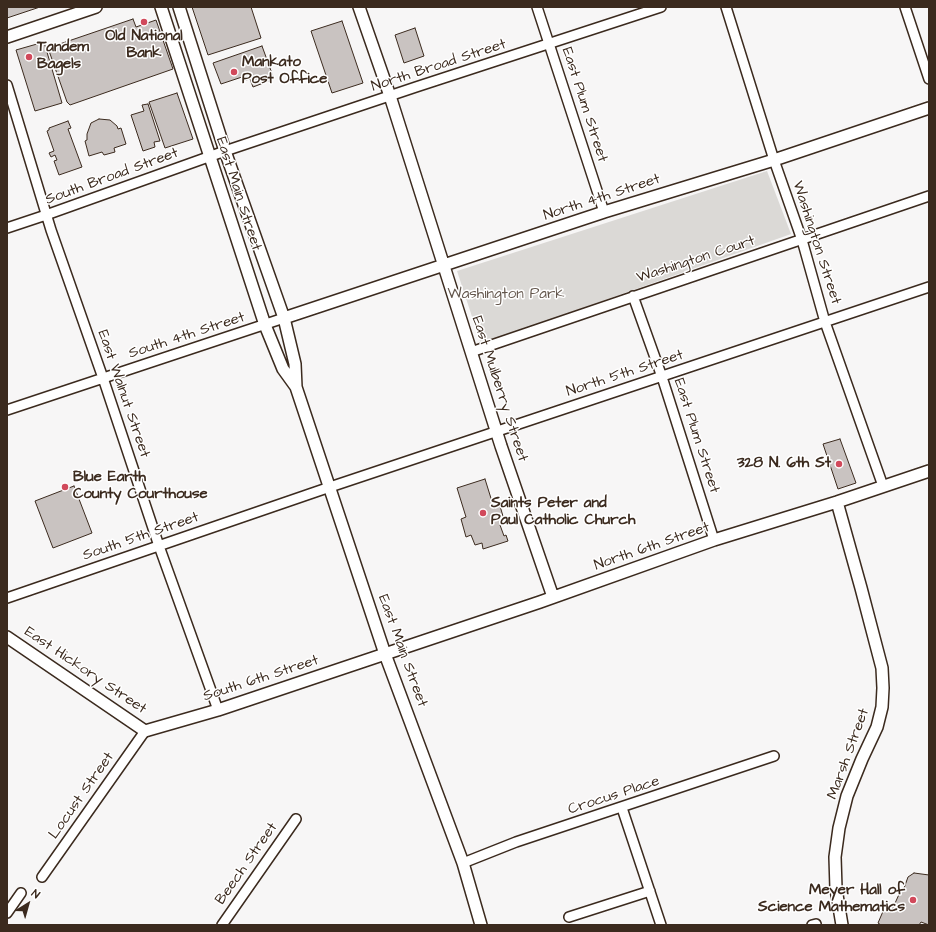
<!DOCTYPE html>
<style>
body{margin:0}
#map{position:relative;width:936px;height:932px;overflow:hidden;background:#f7f6f6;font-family:"Architects Daughter",sans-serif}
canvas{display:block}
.frame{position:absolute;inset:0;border:8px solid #3b2a1e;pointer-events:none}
.north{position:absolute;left:8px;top:884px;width:40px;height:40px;-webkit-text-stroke:3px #fff;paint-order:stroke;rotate:37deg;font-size:11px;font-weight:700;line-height:16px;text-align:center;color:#3b2a1e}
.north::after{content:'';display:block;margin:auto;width:14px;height:18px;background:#3b2a1e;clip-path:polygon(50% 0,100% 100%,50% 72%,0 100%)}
</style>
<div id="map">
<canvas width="936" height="932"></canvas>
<div class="frame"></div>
<div class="north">N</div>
</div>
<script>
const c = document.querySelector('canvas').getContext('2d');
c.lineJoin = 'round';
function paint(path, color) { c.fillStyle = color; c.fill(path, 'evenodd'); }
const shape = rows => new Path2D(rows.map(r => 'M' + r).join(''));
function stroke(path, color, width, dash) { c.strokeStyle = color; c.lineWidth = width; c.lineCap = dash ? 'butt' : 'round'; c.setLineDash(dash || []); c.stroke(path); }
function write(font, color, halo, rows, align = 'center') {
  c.font = font + ' "Architects Daughter",sans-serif'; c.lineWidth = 3; c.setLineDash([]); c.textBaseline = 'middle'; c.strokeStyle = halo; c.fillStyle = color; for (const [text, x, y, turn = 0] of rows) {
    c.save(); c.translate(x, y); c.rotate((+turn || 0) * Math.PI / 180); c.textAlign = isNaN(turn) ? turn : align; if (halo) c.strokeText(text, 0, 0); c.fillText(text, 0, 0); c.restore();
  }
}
paint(shape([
 [767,171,791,234,481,344,457,271]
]), '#dbd9d6');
const building = shape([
 [7,7,40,7,7,18,7,7],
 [192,7,251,7,261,38,208,55,192,7],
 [133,19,136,27,156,20,173,69,70,105,67,102,48,48,133,19],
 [342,21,363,83,332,93,311,31,342,21],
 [415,28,424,56,404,63,395,35,415,28],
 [44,42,62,103,35,111,16,50,44,42],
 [262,46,274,79,253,87,250,79,246,80,245,76,221,84,213,63,262,46],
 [177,93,193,139,165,148,149,102,177,93],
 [148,104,160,141,154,142,155,147,143,151,131,115,144,111,142,105,148,104],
 [99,119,110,120,117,126,118,129,121,128,126,144,114,148,115,152,104,155,102,152,89,156,85,141,87,140,87,134,91,123,99,119],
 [68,121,71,128,68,129,82,167,59,175,54,161,57,160,55,155,51,157,49,153,54,151,47,131,49,130,49,128,68,121],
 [840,439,856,483,838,489,823,444,840,439],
 [485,479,494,508,500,506,505,523,500,525,504,536,506,535,508,541,483,549,482,543,475,545,471,535,466,537,461,519,466,517,457,488,485,479],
 [74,486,92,533,53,548,35,501,74,486],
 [914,873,929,875,929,925,921,922,919,925,881,925,878,923,884,909,891,912,901,890,903,891,908,877,914,873]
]);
paint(building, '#c9c3c1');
stroke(building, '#3b2a1e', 1);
const minor = shape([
 [537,7,604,212],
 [726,7,774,160,802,240,825,322,883,486],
 [905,7,929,79],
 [7,85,51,230,103,378,159,546,218,710],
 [7,228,46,215,225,151,416,87,661,7],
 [633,296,662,377,714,540],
 [471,352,929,196],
 [7,410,284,318],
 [7,598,330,487,929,287],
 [622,808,661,925],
 [463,863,516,842,774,756],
 [42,877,145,731],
 [7,913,21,893],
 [569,917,650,891],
 [222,925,296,819],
 [812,925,816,924,816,925]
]);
const tertiary = shape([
 [161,7,265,325,283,369,296,387],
 [179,7,225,151,284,318,295,364,296,387,385,654,463,863,481,925],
 [359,7,390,96,501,446,553,597],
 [7,37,96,7],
 [284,318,604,212,774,160,929,108],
 [837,502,861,588,882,668,883,688,882,707,877,727,862,759,847,796,839,828,835,857,836,889,842,925],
 [7,637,145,731,218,710,540,602,714,540,837,502,929,471]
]);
stroke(minor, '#3b2a1e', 12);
stroke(tertiary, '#3b2a1e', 14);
stroke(minor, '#fff', 9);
stroke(tertiary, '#fff', 11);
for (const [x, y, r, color] of [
 [144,22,4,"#d1495b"],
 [29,57,4,"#d1495b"],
 [234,72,4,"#d1495b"],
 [839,464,4,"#d1495b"],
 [65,487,4,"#d1495b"],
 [483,513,4,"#d1495b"],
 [913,900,4,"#d1495b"]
]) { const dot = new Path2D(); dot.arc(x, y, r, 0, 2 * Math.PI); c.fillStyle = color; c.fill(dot); stroke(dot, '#fff', 1.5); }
write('bold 15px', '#3b2a1e', '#fff', [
 ["Old National",144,37,"center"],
 ["Bank",144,54,"center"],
 ["Tandem",37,48],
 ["Bagels",37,65],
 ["Mankato",242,63],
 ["Post Office",242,80],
 ["328 N. 6th St",831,464,"right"],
 ["Blue Earth",73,478],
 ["County Courthouse",73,495],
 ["Saints Peter and",491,504],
 ["Paul Catholic Church",491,521],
 ["Meyer Hall of",905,891,"right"],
 ["Science Mathematics",905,908,"right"]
], 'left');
write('15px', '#3b2a1e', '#fff', [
 ["North Broad Street",439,66,-18],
 ["East Plum Street",584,105,72],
 ["South Broad Street",112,177,-20],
 ["East Main Street",238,194,72],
 ["North 4th Street",602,198,-18],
 ["Washington Street",816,243,72],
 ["Washington Court",696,260,-18],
 ["South 4th Street",187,336,-18],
 ["North 5th Street",625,374,-18],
 ["East Mulberry Street",499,389,72],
 ["East Walnut Street",123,394,71],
 ["East Plum Street",696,436,72],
 ["South 5th Street",141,537,-19],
 ["North 6th Street",652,547,-19],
 ["East Main Street",402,651,70],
 ["East Hickory Street",85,671,34],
 ["South 6th Street",261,679,-18],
 ["Marsh Street",849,754,-70],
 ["Locust Street",82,796,-55],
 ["Crocus Place",614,796,-18],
 ["Beech Street",247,864,-55]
]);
write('15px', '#63564c', '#fff', [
 ["Washington Park",506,295]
]);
</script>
